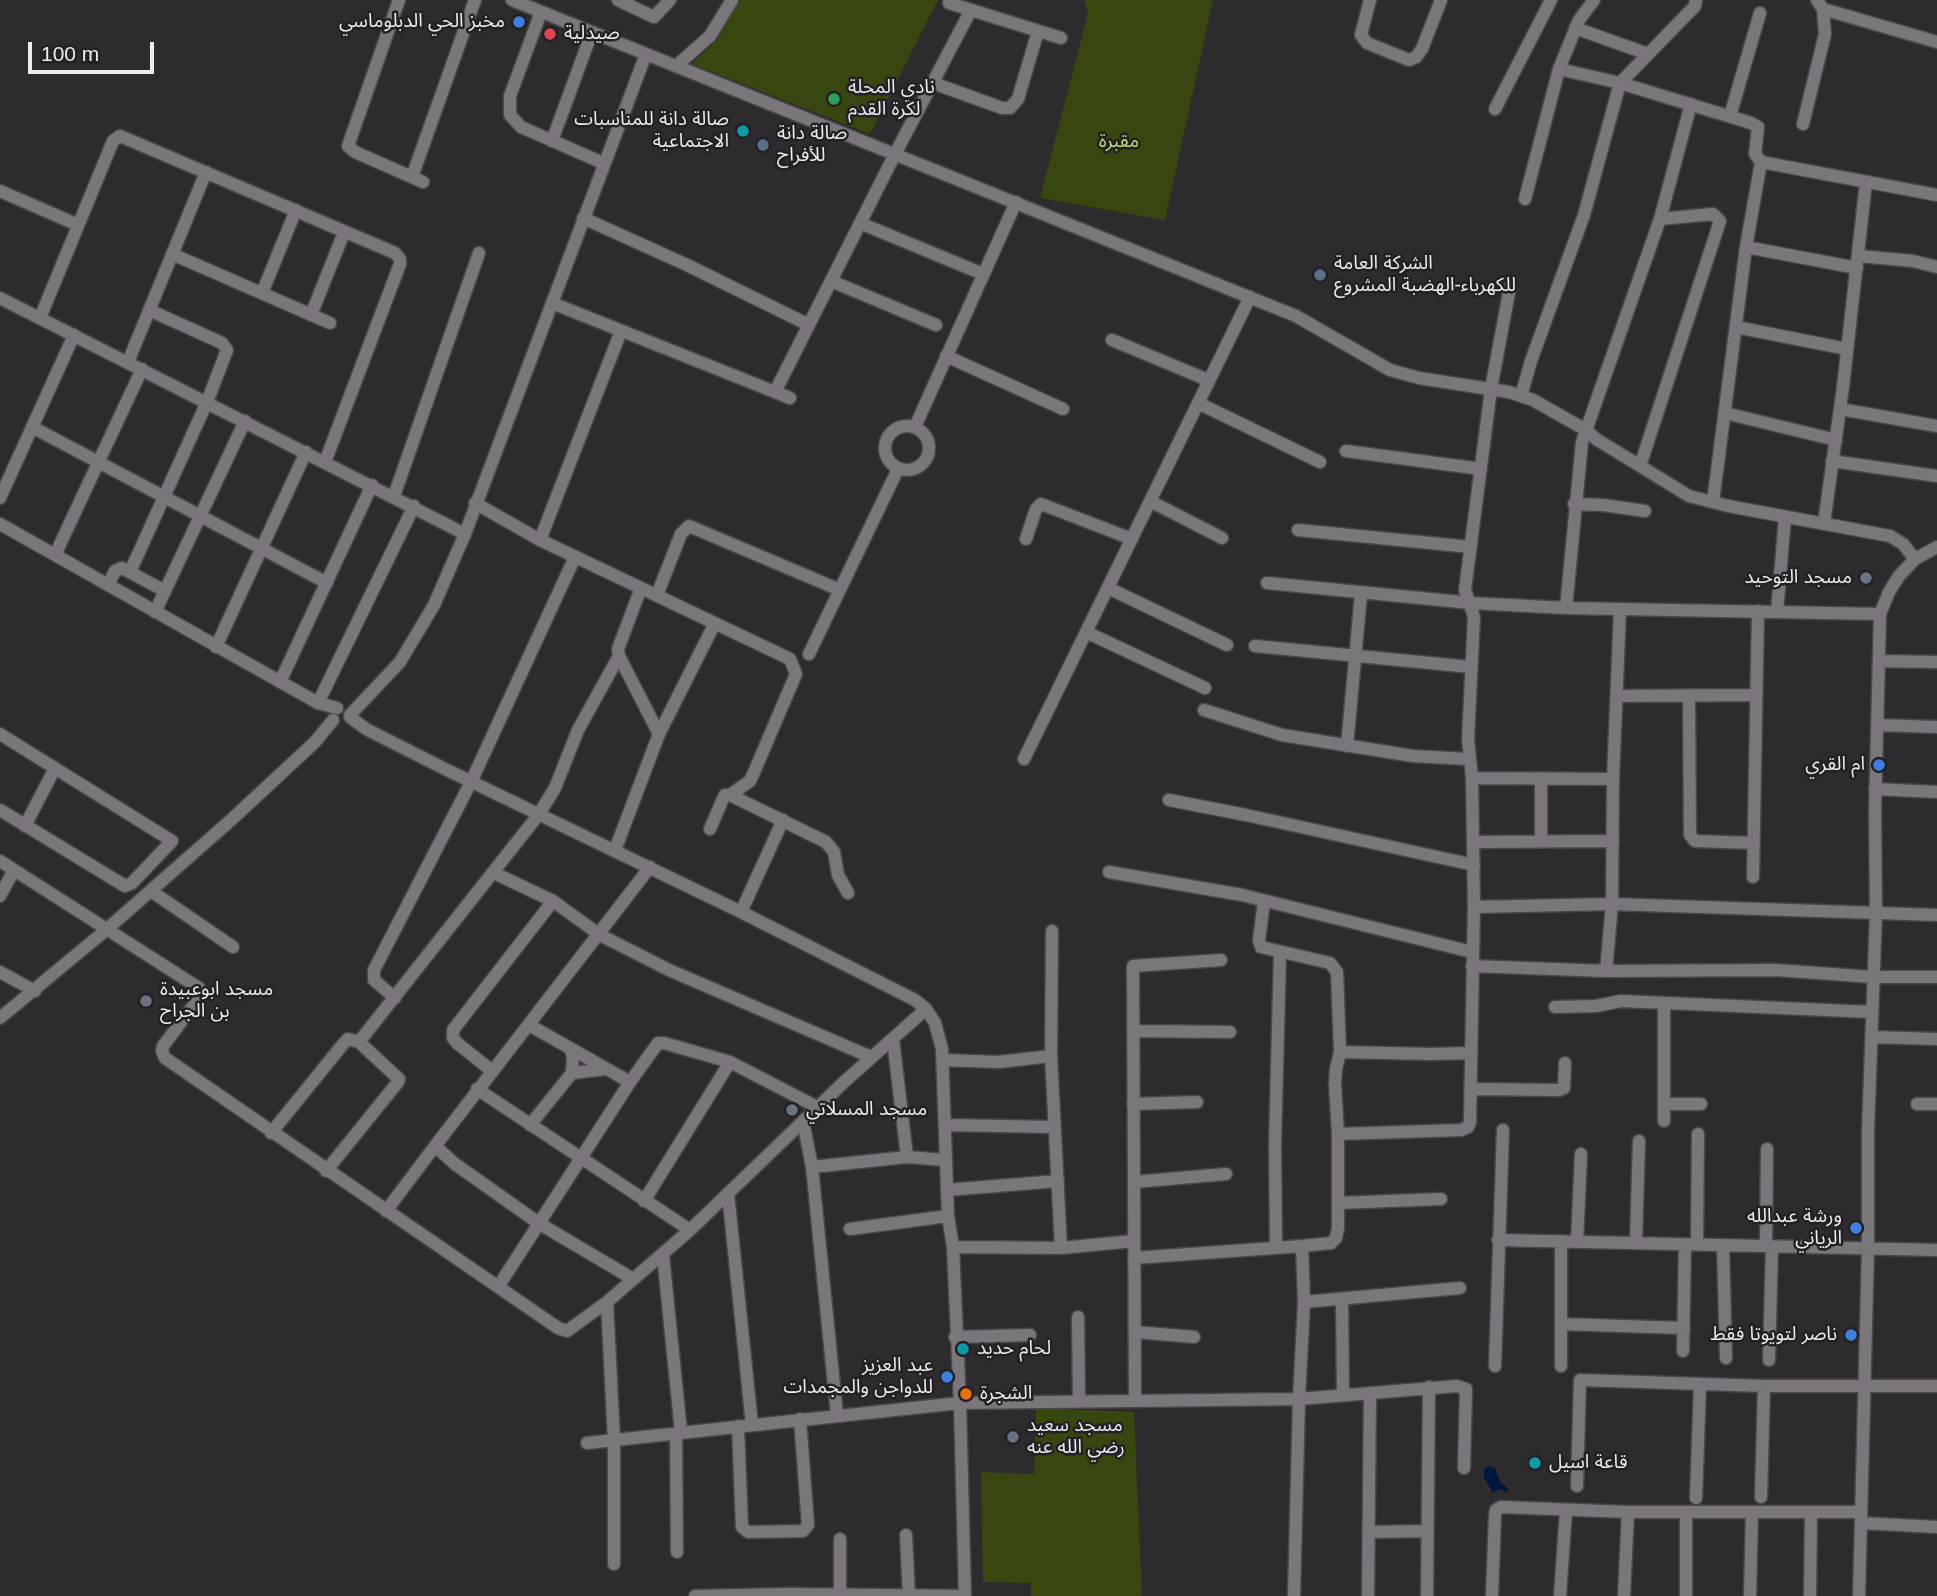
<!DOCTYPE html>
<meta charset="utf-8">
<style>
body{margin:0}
#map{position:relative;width:1937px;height:1596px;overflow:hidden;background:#2e2b2f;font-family:Helvetica,sans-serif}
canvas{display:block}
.scale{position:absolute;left:28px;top:42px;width:126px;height:32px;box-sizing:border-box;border:4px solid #edebee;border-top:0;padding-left:9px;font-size:21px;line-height:24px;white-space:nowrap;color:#edebee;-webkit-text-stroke:5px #242126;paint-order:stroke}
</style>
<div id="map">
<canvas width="1937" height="1596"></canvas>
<div class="scale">100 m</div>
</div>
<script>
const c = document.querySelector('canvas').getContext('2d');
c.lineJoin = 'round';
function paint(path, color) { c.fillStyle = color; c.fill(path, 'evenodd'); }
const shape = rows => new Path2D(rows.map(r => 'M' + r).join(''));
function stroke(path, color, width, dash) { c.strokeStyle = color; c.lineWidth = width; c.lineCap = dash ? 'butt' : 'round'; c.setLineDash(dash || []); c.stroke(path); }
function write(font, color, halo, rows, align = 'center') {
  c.font = font + ' Helvetica,"Noto Sans Arabic",sans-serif'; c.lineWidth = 5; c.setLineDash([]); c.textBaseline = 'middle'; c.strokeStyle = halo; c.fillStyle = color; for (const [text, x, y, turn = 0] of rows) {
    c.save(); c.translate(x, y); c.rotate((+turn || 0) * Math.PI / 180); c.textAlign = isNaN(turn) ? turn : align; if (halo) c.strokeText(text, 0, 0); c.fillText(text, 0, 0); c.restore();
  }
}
paint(shape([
 [738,0,938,0,870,134,692,64,718,39],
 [1084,0,1213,0,1165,220,1040,198,1088,13],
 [1036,1408,1134,1412,1142,1596,1031,1596,1031,1583,983,1582,981,1472,1034,1474]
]), '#37470f');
paint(shape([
 [1488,1466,1495,1468,1500,1481,1508,1489,1506,1492,1499,1489,1493,1493,1484,1478,1484,1469]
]), '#00183c');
const minor = shape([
 [399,0,348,146,355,152,423,182],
 [512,0,1296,316,1390,370,1419,378,1509,392,1533,400,1586,430,1596,439,1689,496,1728,506,1890,536,1903,544,1915,559],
 [618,0,654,17,670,0],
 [1370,0,1361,35,1367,43,1409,60,1416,57,1422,49,1441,0],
 [949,3,1061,38],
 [1823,9,1937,42],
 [541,12,510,96,510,115,521,127,603,163],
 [1575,28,1648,54],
 [676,66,710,36,732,0],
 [1559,69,1620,83,1751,123,1758,127,1755,154,1761,162,1937,195],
 [933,83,1002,108,1010,108,1018,99,1038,31],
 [1495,109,1551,0],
 [1730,116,1760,13],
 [1803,124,1825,34,1823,9,1817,0],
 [552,141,592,32],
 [412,177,475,0],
 [0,191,78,225],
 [1525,199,1559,69,1579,20,1594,0],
 [583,218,687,265,809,325],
 [860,223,983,274],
 [1746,247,1857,268],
 [172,254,330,323],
 [1859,256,1913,261,1937,267],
 [831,281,936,325],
 [262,293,296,210],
 [0,298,465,534],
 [552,303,790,398],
 [311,315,341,240],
 [40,318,113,141,120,136,395,253,400,259,400,264,325,462],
 [1736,327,1847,349],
 [1112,340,1208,380],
 [946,356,1063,409],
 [128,362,206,172],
 [775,392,895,154,971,10],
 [1521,396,1531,361,1584,215,1620,83,1695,6,1696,0],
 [1198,403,1320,462],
 [1840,409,1937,426],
 [1725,413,1836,440],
 '885 448a22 22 0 1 1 44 0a22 22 0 1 1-44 0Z',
 [32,427,327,583],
 [915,427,1016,202],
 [1346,451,1481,469],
 [1642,460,1720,221,1713,214,1660,219],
 [1832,461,1937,476],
 [394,496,479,253],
 [0,498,74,335],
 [1150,501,1222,538],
 [1713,502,1746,247,1761,162],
 [475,503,540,540,790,659,796,674,755,770,750,781,730,795],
 [1574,504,1603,505,1645,511],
 [1824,523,1843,387,1866,182],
 [0,524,318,703,337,708],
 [1298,530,1471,547],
 [1026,539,1036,509,1041,504,1132,539],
 [540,540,621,331],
 [55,555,142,369],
 [130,572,207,402,227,350,222,343,149,310],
 [1267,583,1471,603,1566,608,1880,614],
 [108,585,115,571,122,568,165,591],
 [641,588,618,649,619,656,659,734],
 [1108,588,1227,645],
 [657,595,681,534,689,526,840,590],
 [1566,608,1582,442,1660,219,1691,104],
 [155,612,245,421],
 [1777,612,1785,517],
 [1086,632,1205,688],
 [1255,646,1471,667],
 [216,647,306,452],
 [809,654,898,469],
 [1879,661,1937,662],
 [280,682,372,485],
 [1617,696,1756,695],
 [1689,696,1690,835,1695,841,1754,843],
 [318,703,414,506],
 [1204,710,1282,735,1413,756,1468,759],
 [350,715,400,662,434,605,465,534,646,54],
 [350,717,366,729,445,769,741,912,915,1000,926,1009,935,1023,942,1049,948,1216,953,1247,960,1403,965,1596,789,1594,695,1596],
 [1877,725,1937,727],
 [0,734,172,841,132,883,125,886,0,810],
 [1347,746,1361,594],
 [1024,759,1250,297],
 [1472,778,1613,779],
 [1541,779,1541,841],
 [1875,789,1937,792],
 [1169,800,1246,815,1474,865],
 [25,826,55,768],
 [710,829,722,801,725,795,730,795,826,842,834,852,838,875,848,893],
 [1474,842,1613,841],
 [615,850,659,734,715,623],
 [0,861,199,988,200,997,163,1046,162,1051,165,1058,558,1328,567,1331,607,1302,690,1230,844,1082,926,1009],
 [1109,872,1242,895,1472,952],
 [494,873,553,901,600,935,669,970,871,1057],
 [1753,877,1758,611],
 [151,891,233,947],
 [0,896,14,870],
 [1474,907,1612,904,1937,915],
 [741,912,783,820],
 [1052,931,1051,1056,1061,1248],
 [1472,966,1606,971,1776,970,1873,977,1937,977],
 [1606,971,1612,904,1613,779,1620,610],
 [0,972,35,991],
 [395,998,374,980,374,970,471,782,575,557],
 [1664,1003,1664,1121],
 [1555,1007,1596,1006,1621,1001,1872,1012],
 [0,1018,106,930,231,820,315,742,333,720],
 [529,1025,630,1082],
 [1133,1031,1230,1032],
 [1871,1037,1937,1039],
 [893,1039,907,1157],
 [1340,1052,1431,1054,1471,1053],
 [943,1060,999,1062,1051,1056],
 [492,1071,457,1043,453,1038,453,1030,553,901],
 [572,1073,606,1069],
 [477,1089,690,1230],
 [1470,1089,1559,1090,1564,1088,1565,1063],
 [1133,1104,1197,1102],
 [1664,1104,1701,1104],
 [1917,1104,1937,1104],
 [803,1121,812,1167,837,1415],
 [530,1125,572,1073,573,1056,570,1048],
 [946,1125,1054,1127],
 [271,1133,344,1043,348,1039,359,1042],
 [1338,1134,1461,1130,1468,1127,1470,1122,1474,907,1472,778,1468,739,1474,617,1465,590,1491,389,1510,287],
 [812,1167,907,1157,945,1160],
 [326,1171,398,1082,399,1079,359,1042,539,814,555,788,578,730,619,656],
 [1134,1182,1226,1174],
 [947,1190,1058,1181],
 [728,1193,752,1425],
 [644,1201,730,1062],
 [1338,1203,1441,1199],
 [386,1211,435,1146],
 [850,1229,948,1216],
 [1498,1240,1937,1250],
 [1561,1241,1561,1366],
 [1577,1242,1581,1154],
 [1636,1242,1639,1141],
 [1697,1244,1698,1134],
 [1723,1245,1726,1358],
 [1276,1246,1275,1145,1280,952],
 [1766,1246,1767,1149],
 [953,1247,1061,1248,1134,1241],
 [663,1255,681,1432],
 [1134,1258,1302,1246,1331,1243,1336,1238,1338,1228,1338,1134,1335,1084,1336,1069,1340,1052,1337,972,1330,963,1261,947,1259,940,1264,901],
 [633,1279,540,1224,455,1164,435,1146,650,867],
 [498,1287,630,1082,658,1043,664,1043,730,1062,819,1108],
 [1342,1299,1343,1395],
 [607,1302,614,1440,614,1564],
 [1304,1302,1460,1288],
 [1078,1317,1079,1400],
 [1561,1324,1684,1328],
 [1135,1332,1194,1337],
 [955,1337,1030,1335],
 [1683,1351,1685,1244],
 [1769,1360,1772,1246],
 [1495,1366,1503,1130],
 [1135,1400,1133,966,1221,960],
 [738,1426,742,1527,748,1532,803,1531,808,1525,800,1419],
 [676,1433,677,1552],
 [587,1443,960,1403,1299,1399,1457,1386,1466,1389,1464,1468],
 [1577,1486,1580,1380,1764,1386,1937,1386],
 [1761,1497,1764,1386],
 [1696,1498,1700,1385],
 [1861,1523,1937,1527],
 [1370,1532,1426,1531],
 [906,1535,909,1596],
 [840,1595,840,1539],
 [1294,1596,1299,1399,1304,1302,1302,1246],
 [1368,1596,1370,1393],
 [1427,1596,1429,1387],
 [1492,1596,1495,1516,1496,1510,1501,1507,1628,1512,1861,1512],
 [1560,1596,1566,1510],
 [1624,1596,1628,1512],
 [1686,1596,1686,1512],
 [1750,1596,1752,1512],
 [1810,1596,1811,1512],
 [1859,1596,1868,1248,1868,1130,1876,913,1875,812,1880,614,1889,592,1899,576,1915,559,1937,547]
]);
stroke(minor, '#4a474b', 15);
stroke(minor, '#7a767c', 12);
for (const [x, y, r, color] of [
 [519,22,7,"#3f7fe0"],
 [550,34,7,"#e0444e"],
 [834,99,7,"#2e9e5b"],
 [743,131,7,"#0f9aa8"],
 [763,145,7,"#5c6f8a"],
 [1320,275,7,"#5c6f8a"],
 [1866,578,7,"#6b7280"],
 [1879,765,7,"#3f7fe0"],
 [146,1001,7,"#6b7280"],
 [792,1110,7,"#6b7280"],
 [1856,1228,7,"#3f7fe0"],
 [1851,1335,7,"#3f7fe0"],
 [963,1349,7,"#0f9aa8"],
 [947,1377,7,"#3f7fe0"],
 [966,1394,7,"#e8710a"],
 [1013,1437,7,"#6b7280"],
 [1535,1463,7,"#0f9aa8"]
]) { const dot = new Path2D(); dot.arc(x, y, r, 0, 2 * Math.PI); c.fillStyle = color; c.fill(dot); stroke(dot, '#242126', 2.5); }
write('19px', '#edebee', '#242126', [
 ["مخبز الحي الدبلوماسي",505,22,"right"],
 ["صيدلية",564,34],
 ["نادي المحلة",848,88],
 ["لكرة القدم",848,110],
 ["صالة دانة للمناسبات",729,120,"right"],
 ["الاجتماعية",729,142,"right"],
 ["صالة دانة",777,134],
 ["للأفراح",777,156],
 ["الشركة العامة",1334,264],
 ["للكهرباء-الهضبة المشروع",1334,286],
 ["مسجد التوحيد",1852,578,"right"],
 ["ام القري",1865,765,"right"],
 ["مسجد ابوعبيدة",160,990],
 ["بن الجراح",160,1012],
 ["مسجد المسلاتي",806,1110],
 ["ورشة عبدالله",1842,1217,"right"],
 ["الرياني",1842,1239,"right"],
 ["ناصر لتويوتا فقط",1837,1335,"right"],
 ["لحام حديد",977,1349],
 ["عبد العزيز",933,1366,"right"],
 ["للدواجن والمجمدات",933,1388,"right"],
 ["الشجرة",980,1394],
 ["مسجد سعيد",1027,1426],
 ["رضي الله عنه",1027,1448],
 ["قاعة اسيل",1549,1463]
], 'left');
write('19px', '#bada7a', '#242126', [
 ["مقبرة",1119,142]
]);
</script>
